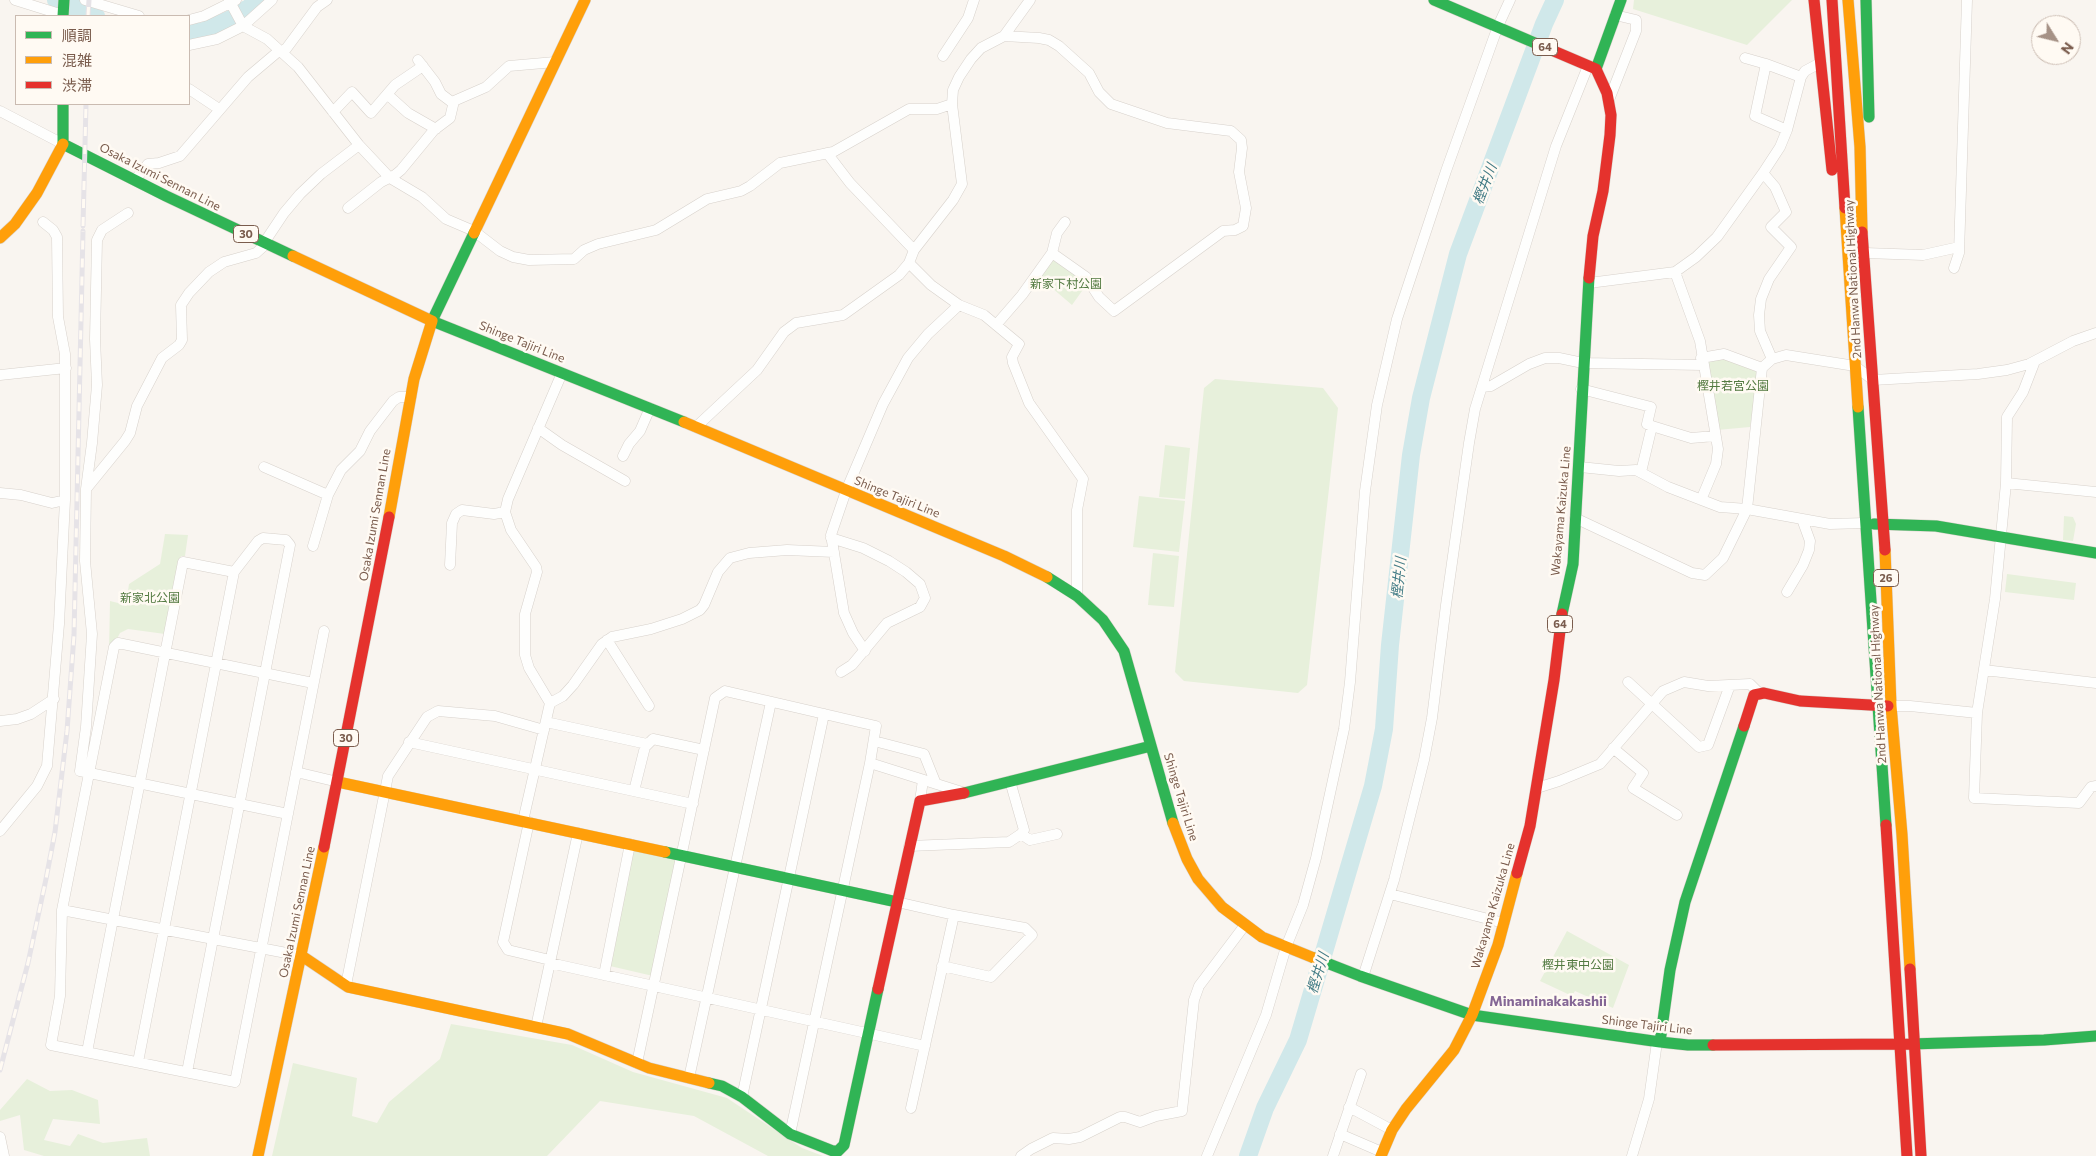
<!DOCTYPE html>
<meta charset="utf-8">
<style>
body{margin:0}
#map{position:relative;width:2096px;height:1156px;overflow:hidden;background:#f9f5f0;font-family:Commissioner,"Noto Sans JP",sans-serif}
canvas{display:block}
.legend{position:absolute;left:15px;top:15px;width:175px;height:90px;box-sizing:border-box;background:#fffaf3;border:1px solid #cabbb1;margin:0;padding:6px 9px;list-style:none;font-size:15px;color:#7a5c4d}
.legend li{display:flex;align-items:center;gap:10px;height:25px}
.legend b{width:25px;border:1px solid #cabbb1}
.north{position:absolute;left:2031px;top:15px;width:50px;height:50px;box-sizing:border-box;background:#fffaf3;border:1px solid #cabbb1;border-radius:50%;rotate:126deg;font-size:14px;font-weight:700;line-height:20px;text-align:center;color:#7a5c4d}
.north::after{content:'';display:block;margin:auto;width:18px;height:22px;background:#a69286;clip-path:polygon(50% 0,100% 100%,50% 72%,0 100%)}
</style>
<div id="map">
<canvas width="2096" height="1156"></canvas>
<ul class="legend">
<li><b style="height:6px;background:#30b455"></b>順調</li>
<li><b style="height:6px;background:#ff9f0a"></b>混雑</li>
<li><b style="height:6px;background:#e5322d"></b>渋滞</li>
</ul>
<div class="north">N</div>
</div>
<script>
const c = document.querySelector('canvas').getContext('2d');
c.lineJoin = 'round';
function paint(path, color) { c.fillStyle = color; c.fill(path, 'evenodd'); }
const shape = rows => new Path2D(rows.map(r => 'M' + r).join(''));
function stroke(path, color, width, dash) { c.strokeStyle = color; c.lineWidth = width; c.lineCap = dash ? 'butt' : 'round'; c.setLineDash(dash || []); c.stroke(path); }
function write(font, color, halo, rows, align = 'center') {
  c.font = font + ' Commissioner,"Noto Sans JP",sans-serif'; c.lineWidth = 5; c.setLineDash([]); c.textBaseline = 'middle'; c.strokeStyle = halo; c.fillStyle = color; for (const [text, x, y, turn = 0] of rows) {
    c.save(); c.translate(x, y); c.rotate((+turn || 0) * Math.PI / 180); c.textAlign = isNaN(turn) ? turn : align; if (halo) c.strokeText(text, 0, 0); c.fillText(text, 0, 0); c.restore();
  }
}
paint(shape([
 [1634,0,1792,0,1747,45,1633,9],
 [1054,258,1087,284,1072,305,1038,276],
 [1726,357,1759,371,1750,427,1717,430,1705,361],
 [1215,379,1323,388,1338,408,1307,685,1298,693,1184,681,1175,672,1204,388],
 [1165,445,1190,448,1185,499,1159,497],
 [1139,496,1185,501,1179,552,1133,547],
 [2064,516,2073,517,2076,524,2073,541,2063,540],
 [165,534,188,535,185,556,181,556,165,634,128,629,120,633,109,654,110,601,126,605,129,584,160,564],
 [1153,553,1179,556,1174,607,1148,605],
 [2007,574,2076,583,2074,600,2005,592],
 [632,849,678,858,653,976,610,966],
 [1567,931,1629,965,1613,1008,1575,991,1572,996,1540,981],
 [451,1024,572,1045,633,1072,727,1098,802,1148,823,1156,768,1156,694,1116,600,1101,547,1156,272,1156,293,1063,357,1078,352,1116,377,1123,389,1102,440,1059],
 [27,1079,50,1091,72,1090,98,1100,100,1124,53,1119,44,1140,70,1146,78,1134,103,1143,147,1138,150,1156,44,1156,24,1150,20,1115,0,1121,0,1110]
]), '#e7f0db');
stroke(shape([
 [56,0,96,16],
 [189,33,204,31,231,19,250,7,256,0],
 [1248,1156,1265,1108,1298,1040,1373,786,1384,729,1390,645,1411,455,1421,398,1458,254,1544,24,1555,0]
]), '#d0e8ea', 18);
const street = shape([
 [15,0,63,15],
 [85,0,139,16],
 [229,0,243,26,272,0],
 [189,20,204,16,236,0],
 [1004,36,1039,38,1049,40,1059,46,1089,73,1099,92,1111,104,1167,123,1231,131,1241,140,1242,148,1239,172,1246,208,1243,226,1235,230,1223,231,1114,311,1099,297,1086,277,1052,253],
 [189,45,217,39,243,26,267,39,298,67,359,145,390,178,422,197,446,219,474,231,500,251,513,257,529,260,574,259,584,250,598,244,656,230,707,199,741,191,750,186,780,163,833,152,909,109,937,109,952,104],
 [283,53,317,7,327,0],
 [943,56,968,18,974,0],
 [1745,58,1766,64,1801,77],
 [418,60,435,82,441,94,453,103],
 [1766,64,1755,116,1787,130],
 [189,89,219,109],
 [388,95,408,113,436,129],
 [1609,100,1636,31,1636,20,1615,15],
 [0,111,63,144],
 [333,112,352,92,371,113,395,85,423,66],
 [827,153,850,183,914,250],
 [1763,173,1775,187,1786,212,1771,227,1791,247,1769,279,1761,299,1759,315,1760,331,1772,359],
 [135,180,148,164,159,163,180,156,248,77,280,50],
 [348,208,381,182,395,175,401,170,434,130,450,118,454,101,486,87,509,66,555,62],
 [128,213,102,230,97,240,95,339,97,385,92,443,86,489,85,561,92,634,86,727,80,771,288,814],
 [264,243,284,213,300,194,321,174,359,145],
 [1865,253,1923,255,1959,247],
 [909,263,931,285,959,305,984,315,1019,344,1012,357,1013,363,1029,403,1083,479,1077,510,1077,596],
 [1954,268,1959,253,1967,0],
 [1675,272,1700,341,1718,449,1716,464,1701,500],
 [1589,283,1675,272,1696,257,1717,237,1763,173,1780,147,1787,130,1801,77,1805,71,1820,63],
 [996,325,1022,295,1052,253,1057,233,1065,222],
 [1701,358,1724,354,1762,368],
 [2035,361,2023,392,2007,417,2006,483,1995,599,1977,713,1974,798,2079,803,2091,787,2096,786],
 [0,375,66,368],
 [1482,387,1491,386,1529,364,1545,358,1559,358,1583,363,1703,365],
 [1581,389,1651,407,1647,424,1652,426,1691,438,1715,436],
 [696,427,757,370,784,332,796,323,843,315,899,275,909,263,914,250,953,200,962,184,952,104,953,90,959,77,971,59,981,48,1004,36,1030,0],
 [538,428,562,445,625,481],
 [623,456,629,444,640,431,650,408],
 [264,467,328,495],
 [1580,467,1619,471,1636,470,1668,487,1720,507,1747,509,1830,524,1865,523],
 [1641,472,1652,426],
 [2006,483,2096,492],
 [86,489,125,441,130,433,137,406,162,358,179,345,182,340,181,305,189,293,209,272,224,262,256,253,266,244],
 [0,493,21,495,52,503,65,500],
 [1575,518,1692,573,1705,575,1723,558,1747,509,1762,368,1772,359,1786,355,1855,366,1873,380,1978,374,2007,370,2029,364,2073,341,2096,333],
 [831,538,863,548,889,561,906,572,920,584,925,598,920,607,887,623,852,665,841,672],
 [313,546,328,495,341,470,360,451,370,431,393,401,399,397,411,397],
 [450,565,452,523,456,514,462,510,494,514,505,512],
 [1787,592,1803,565,1809,550,1810,541,1802,519],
 [607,640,649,706],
 [865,651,853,633,844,613,831,535,846,491,883,404,908,358,928,334,959,305],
 [1984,670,2096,683],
 [1628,682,1699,747,1708,745,1730,685],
 [313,683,118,643,114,647,62,910,60,996,51,1045,235,1082,324,631],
 [550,703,563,696,573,685,602,644,612,637,651,629,682,619,700,610,704,605,718,572,730,558,749,553,787,550,834,552],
 [1891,706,1910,706,1977,713],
 [0,721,17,719,31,714,54,699],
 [546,722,647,744],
 [874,741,924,754,936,784],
 [409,742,693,804],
 [1613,748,1643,773,1633,788,1677,815],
 [870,763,962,792],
 [296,772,338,782],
 [1537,788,1559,781,1600,764,1663,691,1684,682,1708,686,1750,684,1759,693],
 [634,791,645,747,653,739,704,750],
 [920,801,923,780],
 [523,821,550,703,529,668,525,655,525,614,537,572,536,567,511,530,505,512,508,499,562,373],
 [529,822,503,942,508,950,550,960],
 [0,831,37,786,47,766,59,624,65,500,65,354,58,317,57,237,53,230,43,222],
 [1021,834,1030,840,1057,834],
 [909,846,1009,842,1021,834,1024,830,1010,781],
 [1390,894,1504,923],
 [897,902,954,915,911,1108],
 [62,910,302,956],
 [550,963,925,1046],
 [942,966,991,977,1032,935,1025,928,954,915],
 [604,975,630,844],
 [1363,977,1394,880,1424,760,1432,718,1446,605,1469,443,1475,409,1556,146,1588,66],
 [346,985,388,776,427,717,438,711,495,716,544,730],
 [536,1027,578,833],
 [87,1052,183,562,234,572],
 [138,1062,234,572,258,541,263,538,286,540,290,545,187,1072],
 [637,1063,715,698,725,691,876,726,870,763,790,1134],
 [689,1078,771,702],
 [742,1097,824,714],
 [1349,1107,1392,1130],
 [1340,1134,1382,1152],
 [0,1137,4,1156],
 [1021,1156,1031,1149,1053,1138,1069,1139,1080,1137,1120,1117,1125,1117,1140,1122,1156,1116,1182,1111,1194,1000,1199,986,1245,925],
 [1207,1156,1266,1015,1286,947,1303,905,1316,858,1344,729,1350,682,1365,491,1377,405,1397,319,1446,171,1498,26,1510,0],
 [1333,1156,1361,1074],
 [1632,1156,1649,1099,1657,1042]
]);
const fast = shape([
 [1434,0,1542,46],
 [1866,0,1869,117],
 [63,16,64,0],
 [1596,69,1621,0],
 [63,104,63,144,166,196,293,256],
 [474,233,432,321,684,422],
 [1858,407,1886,825],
 [1874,524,1936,526,2096,553],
 [1047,577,1077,596,1103,620,1124,651,1173,823],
 [1562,614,1573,564,1589,278],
 [964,793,1151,746],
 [665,852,897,902],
 [1314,958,1360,976,1472,1015,1660,1042,1688,1045,1713,1045],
 [1660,1042,1670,970,1685,902,1744,726],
 [1911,1044,2044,1040,2096,1036],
 [709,1083,722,1086,742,1097,790,1134,833,1151,838,1151,844,1145,878,989]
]);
const slow = shape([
 [1848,0,1860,147,1862,232],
 [1845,208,1858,407],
 [474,233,585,0],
 [0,238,15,224,37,193,63,144],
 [293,256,432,321,414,379,389,517],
 [684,422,1004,556,1047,577],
 [1885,550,1891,706,1902,835,1910,969],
 [338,782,665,852],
 [1173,823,1187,859,1198,879,1222,907,1262,937,1314,958],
 [302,956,348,987,568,1034,649,1068,709,1083],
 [258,1156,324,847],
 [1381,1156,1392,1130,1406,1109,1454,1050,1472,1015,1498,945,1517,873]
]);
const jam = shape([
 [1814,0,1832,170],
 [1832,0,1845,208],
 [1542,46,1596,69,1607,93,1611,115,1610,135,1603,191,1593,236,1589,278],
 [1862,232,1885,550],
 [1744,726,1754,695,1764,693,1800,701,1888,706],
 [1886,825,1907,1156],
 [324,847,389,517],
 [1517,873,1530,826,1554,680,1562,614],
 [1910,969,1921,1156],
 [878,989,920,801,964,793],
 [1713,1045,1911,1044]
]);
stroke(street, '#d7d1cb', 11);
stroke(fast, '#d9d2cb', 12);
stroke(slow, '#d9d2cb', 12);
stroke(jam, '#d9d2cb', 12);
stroke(street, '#fefefd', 10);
stroke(fast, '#30b455', 11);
stroke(slow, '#ff9f0a', 11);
stroke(jam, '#e5322d', 11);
const rail = shape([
 [88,16,89,0],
 [83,226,86,104],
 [0,1070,28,963,46,879,55,832,67,731,74,635,83,231]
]);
stroke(rail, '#e6e3e7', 5);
stroke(rail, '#fffaf3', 3, [9]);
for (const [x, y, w] of [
 [1545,47,25],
 [246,234,25],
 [1886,578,25],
 [1560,624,25],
 [346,738,25]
]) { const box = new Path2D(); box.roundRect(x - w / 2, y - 8.5, w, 17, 4); c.fillStyle = '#fffaf3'; c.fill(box); stroke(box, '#7a5c4d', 1); }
write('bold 11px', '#7a5c4d', null, [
 ["64",1545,47],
 ["30",246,234],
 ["26",1886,578],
 ["64",1560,624],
 ["30",346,738]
]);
write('12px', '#7a5c4d', '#fffaf3', [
 ["Osaka Izumi Sennan Line",160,177,27],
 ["2nd Hanwa National Highway",1853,279,-93],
 ["Shinge Tajiri Line",522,342,22],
 ["Shinge Tajiri Line",897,497,22],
 ["Wakayama Kaizuka Line",1561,511,-85],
 ["Osaka Izumi Sennan Line",375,515,-80],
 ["2nd Hanwa National Highway",1878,684,-93],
 ["Shinge Tajiri Line",1181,797,73],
 ["Wakayama Kaizuka Line",1493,906,-74],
 ["Osaka Izumi Sennan Line",297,912,-78],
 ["Shinge Tajiri Line",1647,1025,7]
]);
write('12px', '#537a41', '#fffaf3', [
 ["新家下村公園",1066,284],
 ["樫井若宮公園",1733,386],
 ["新家北公園",150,598],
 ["樫井東中公園",1578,965]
]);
write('italic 14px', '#437c86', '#fffaf3', [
 ["樫井川",1485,184,-69],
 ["樫井川",1399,578,-84],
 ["樫井川",1318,973,-73]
]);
write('bold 14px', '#846695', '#fffaf3', [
 ["Minaminakakashii",1548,1001]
]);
</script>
